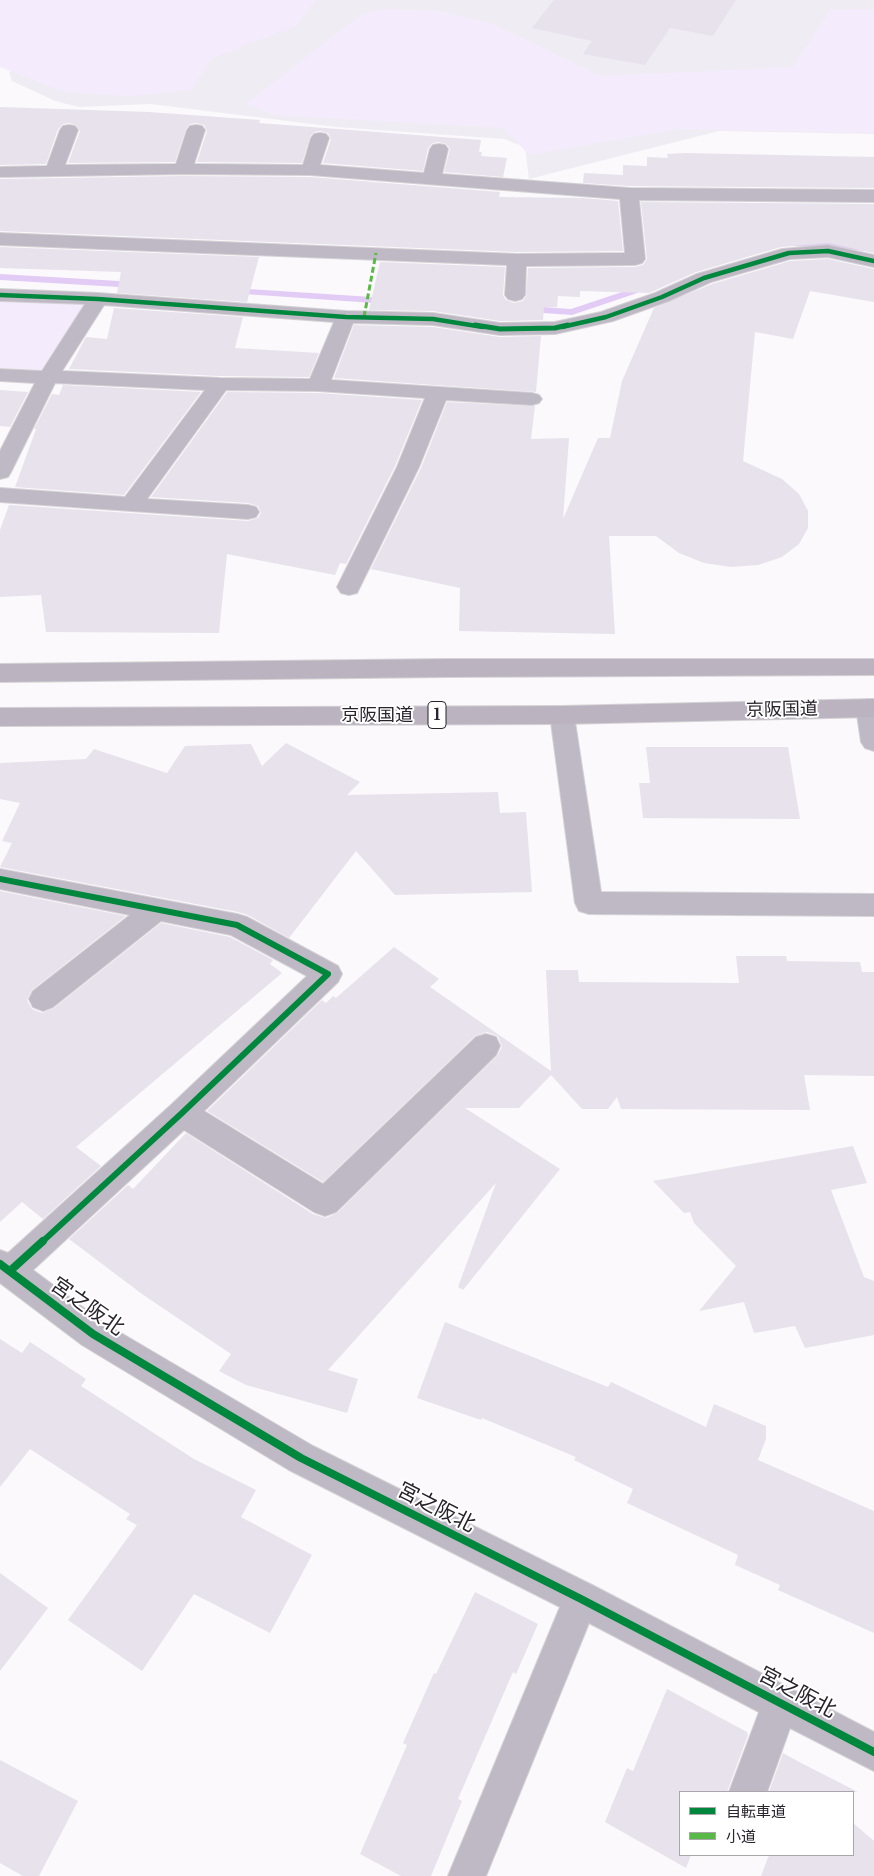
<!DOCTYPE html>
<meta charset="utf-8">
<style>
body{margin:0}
#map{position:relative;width:874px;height:1876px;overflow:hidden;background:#fbf9fc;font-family:"Libre Baskerville","Noto Sans JP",serif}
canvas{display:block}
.legend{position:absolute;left:679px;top:1791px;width:175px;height:65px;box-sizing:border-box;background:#fff;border:1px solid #a9a7ab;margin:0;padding:6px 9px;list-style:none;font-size:15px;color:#28232d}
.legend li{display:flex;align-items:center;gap:10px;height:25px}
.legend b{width:25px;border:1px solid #a9a7ab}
</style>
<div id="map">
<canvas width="874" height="1876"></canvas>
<ul class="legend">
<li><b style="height:6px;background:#00873e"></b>自転車道</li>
<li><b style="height:6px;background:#58b947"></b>小道</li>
</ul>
</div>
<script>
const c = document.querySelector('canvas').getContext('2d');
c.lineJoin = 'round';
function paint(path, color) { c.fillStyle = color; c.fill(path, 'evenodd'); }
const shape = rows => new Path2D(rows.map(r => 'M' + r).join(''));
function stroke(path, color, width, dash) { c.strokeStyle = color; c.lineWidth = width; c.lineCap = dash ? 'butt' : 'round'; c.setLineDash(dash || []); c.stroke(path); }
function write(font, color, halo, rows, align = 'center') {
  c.font = font + ' "Libre Baskerville","Noto Sans JP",serif'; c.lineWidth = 4; c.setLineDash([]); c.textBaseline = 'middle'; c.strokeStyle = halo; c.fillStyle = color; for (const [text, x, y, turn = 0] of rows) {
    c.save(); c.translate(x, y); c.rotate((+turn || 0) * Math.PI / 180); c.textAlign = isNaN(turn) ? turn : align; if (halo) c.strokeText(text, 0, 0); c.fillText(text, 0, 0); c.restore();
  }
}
paint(shape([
 [151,0,874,0,874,134,719,131,529,179,525,147,504,139,336,127,150,104,79,107,55,101,12,81,9,72,162,3]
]), '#f0ecf4');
paint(shape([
 [0,0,316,0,296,26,212,58,191,90,132,96,65,92,0,67],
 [382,9,438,11,493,24,600,76,793,67,830,10,874,9,874,133,677,129,529,155,504,128,274,115,246,104,359,16],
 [0,300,86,303,41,370,0,368]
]), '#f4ebfd');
paint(shape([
 [794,241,838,242,874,246,874,252,838,248,791,246,790,244,794,241],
 [0,274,136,282,140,285,136,288,0,280,0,274],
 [646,284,649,285,649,289,572,315,528,312,523,309,528,306,571,309,646,284],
 [233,288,388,298,392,301,388,304,230,293,229,291,233,288]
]), '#e2ccf6');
paint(shape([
 [554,0,736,0,713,36,670,28,645,65,583,54,592,41,532,28],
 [0,107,149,112,260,120,259,123,481,140,479,152,482,152,481,156,507,158,503,177,444,172,450,149,446,144,439,142,433,143,428,148,423,171,323,163,331,139,328,133,320,131,314,132,310,137,302,163,197,162,207,131,204,125,196,123,190,124,186,129,175,162,68,163,80,131,76,125,69,123,63,124,58,129,46,164,0,165],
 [685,153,874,157,874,188,629,186,583,183,584,173,623,175,623,165,647,166,647,157,668,158,667,154],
 [183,176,310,177,500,192,499,197,583,198,618,201,623,251,517,252,0,231,0,179],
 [641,202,874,204,874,253,828,243,781,247,696,272,649,293,580,291,580,297,558,296,557,307,544,307,543,320,500,321,433,311,369,310,380,262,505,267,503,295,506,300,514,303,523,301,526,296,528,268,635,267,643,265,647,259],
 [0,247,259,257,247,302,117,293,121,272,0,268],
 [828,259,874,269,874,302,810,291,793,339,755,332,743,461,782,479,799,494,808,511,808,528,799,544,782,557,758,565,731,567,704,563,679,553,656,536,609,536,615,634,459,631,460,588,371,569,421,468,447,402,535,406,531,439,569,438,563,519,598,438,610,438,622,381,654,308,712,284,790,261],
 [114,308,243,317,235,348,319,353,309,377,220,376,69,369,86,337,107,339],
 [354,325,433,327,500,337,541,336,536,392,334,378],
 [63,385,201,392,124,495,15,487,36,429,34,429,52,394,59,395],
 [0,390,28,392,10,427,0,426],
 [227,392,318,393,422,400,395,466,346,564,340,563,335,575,227,554,219,633,46,632,41,595,0,597,0,530,9,505,248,521,258,518,261,513,258,506,248,503,151,497],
 [286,743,360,782,347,795,498,792,500,813,526,812,532,892,395,895,356,851,289,938,248,915,238,912,0,867,12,843,2,841,20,803,0,799,0,763,86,759,94,749,167,773,185,746,251,744,262,766],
 [646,747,788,747,800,819,643,818,639,783,650,783],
 [0,891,126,916,32,990,27,1000,32,1009,42,1013,54,1008,161,923,230,937,273,960,270,964,282,973,76,1147,101,1166,43,1219,22,1202,0,1222],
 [394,947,439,979,430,987,551,1071,546,970,578,970,579,982,739,983,736,956,786,956,787,961,860,962,862,972,874,972,874,1076,804,1075,810,1110,621,1109,617,1097,608,1109,582,1109,551,1075,519,1108,465,1108,560,1169,463,1290,458,1287,496,1183,328,1370,358,1379,347,1413,246,1385,219,1371,231,1354,142,1294,69,1239,128,1185,133,1189,186,1133,313,1214,326,1218,337,1213,497,1056,502,1047,498,1036,487,1032,475,1036,323,1182,207,1111,322,1000,326,1003,333,996,336,998],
 [853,1146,867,1183,831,1190,864,1277,874,1281,874,1335,805,1348,795,1326,754,1333,744,1302,699,1311,736,1266,694,1223,690,1212,684,1213,653,1181],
 [445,1322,608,1387,611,1382,706,1427,714,1404,766,1426,766,1439,758,1460,874,1511,874,1633,778,1590,780,1585,735,1565,738,1555,627,1503,633,1489,574,1460,576,1457,482,1418,481,1420,417,1398],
 [0,1339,22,1353,30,1342,86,1379,81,1386,194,1459,256,1490,241,1517,312,1555,270,1633,194,1594,142,1671,68,1620,137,1525,126,1519,130,1514,30,1449,0,1487],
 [0,1573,48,1608,0,1671],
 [475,1592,538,1624,516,1674,513,1672,458,1799,462,1801,431,1876,401,1876,360,1854,407,1745,403,1743,434,1673,436,1674],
 [667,1689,747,1732,748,1735,727,1792,680,1792,680,1855,691,1855,686,1868,605,1822,627,1768,633,1771],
 [783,1753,801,1763,858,1792,769,1792],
 [0,1760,78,1801,39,1876,23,1876,0,1863],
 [853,1823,874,1841,874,1876,761,1876,769,1855,853,1855]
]), '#e7e2ec');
const minor = shape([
 [69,125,75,126,78,130,65,165,176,164,187,130,190,126,196,125,202,126,205,130,194,164,303,165,311,138,314,134,320,133,326,134,329,138,320,165,424,173,430,149,433,145,439,144,445,145,448,149,442,174,629,188,874,190,874,202,639,200,645,259,642,263,635,265,526,266,525,295,522,299,515,301,508,299,505,295,507,265,0,245,0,233,517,254,625,253,620,199,310,175,183,174,0,177,0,167,47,166,60,130,63,126,69,125],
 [828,245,874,255,874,267,828,257,790,259,711,282,669,301,613,321,555,334,500,335,433,325,353,323,331,380,532,393,539,395,542,399,539,403,532,405,446,400,419,467,357,593,349,595,341,593,337,587,397,467,425,398,318,391,226,390,147,499,248,505,256,507,259,512,256,517,248,519,0,502,0,488,125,497,205,390,55,383,11,472,8,477,0,479,0,451,35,383,0,381,0,369,42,371,85,304,0,301,0,289,98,293,346,311,433,313,500,323,555,322,601,312,655,293,697,274,782,249,828,245],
 [104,305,334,322,310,379,220,378,62,371,104,305],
 [868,699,874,701,874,751,865,748,861,742,856,708,859,702,868,699],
 [562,706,571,709,574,715,601,892,874,894,874,916,589,914,579,911,575,903,550,715,553,709,562,706],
 [0,869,237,914,247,917,338,966,342,974,338,982,204,1111,323,1184,476,1037,486,1034,496,1037,500,1046,496,1055,336,1212,325,1216,314,1212,184,1130,33,1270,104,1323,313,1446,594,1586,874,1732,874,1771,790,1728,767,1792,729,1792,759,1712,589,1623,486,1876,448,1876,560,1607,289,1470,82,1345,0,1283,0,1250,8,1253,172,1104,307,976,231,935,161,921,53,1007,43,1011,33,1007,29,999,33,991,130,915,0,889,0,869]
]);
const highway = shape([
 [447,659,874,659,874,675,447,677,0,682,0,664,447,659],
 [874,699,874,717,562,724,0,726,0,708,562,706,874,699]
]);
stroke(minor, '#d5d3d6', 2);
stroke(highway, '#d5d3d6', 2);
paint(minor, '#bfb8c5');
paint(highway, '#bbb3c0');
stroke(shape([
 [364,317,376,253]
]), '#58b947', 3, [6, 3]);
stroke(shape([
 [0,295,98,299,346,317,433,319,483,327],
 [562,327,606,317,662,297,704,278,789,253,828,251,874,261]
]), '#00873e', 4.5);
stroke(shape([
 [475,325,500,329,555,328,568,325]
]), '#00873e', 5);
stroke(shape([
 [0,879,237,925,328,974,182,1113,42,1242]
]), '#00873e', 6);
stroke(shape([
 [0,1264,93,1334,301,1458,581,1599,874,1752],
 [10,1271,43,1241]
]), '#00873e', 8);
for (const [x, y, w] of [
 [437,715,18]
]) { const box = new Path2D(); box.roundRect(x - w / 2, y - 13.5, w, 27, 4); c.fillStyle = '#fff'; c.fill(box); stroke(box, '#28232d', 1); }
write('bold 16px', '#28232d', null, [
 ["1",437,715]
]);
write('18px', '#28232d', '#fff', [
 ["京阪国道",782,710,-1],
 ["京阪国道",377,716]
]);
write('21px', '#28232d', '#fff', [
 ["宮之阪北",87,1307,35],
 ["宮之阪北",436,1508,27],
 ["宮之阪北",797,1693,28]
]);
</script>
